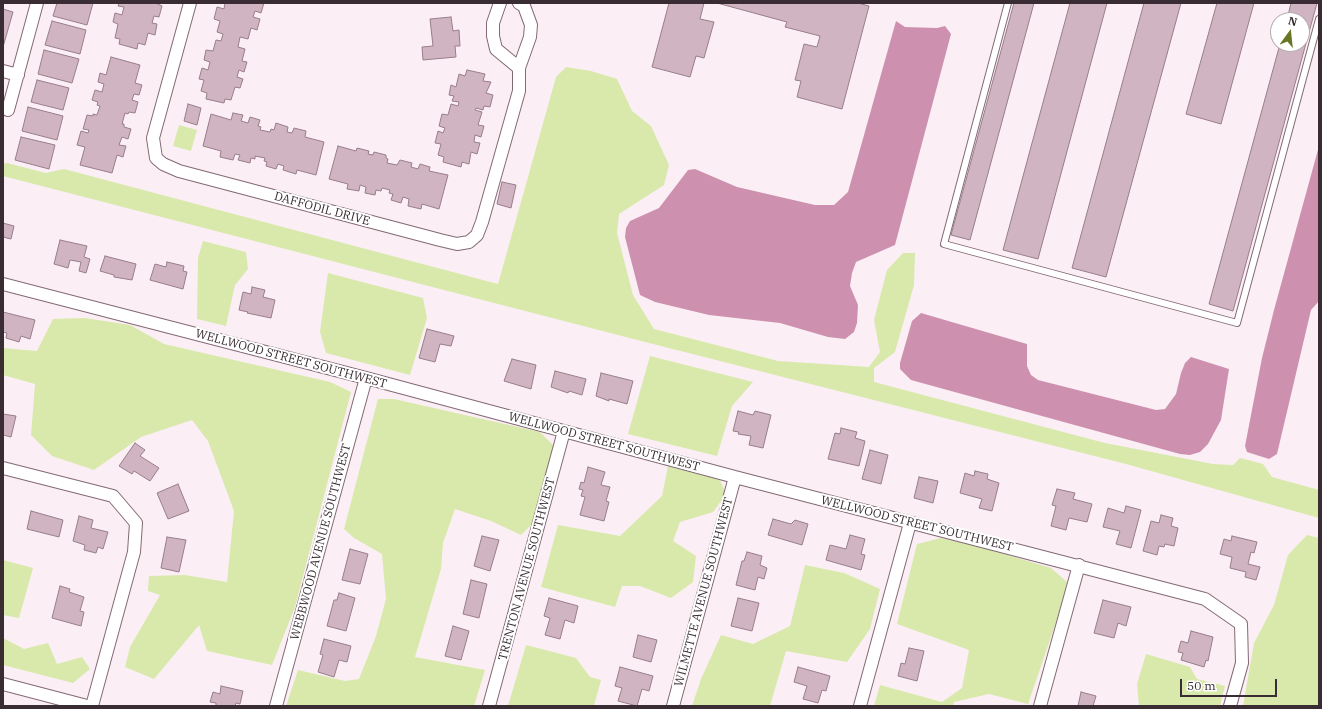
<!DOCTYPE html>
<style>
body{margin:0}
#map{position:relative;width:1322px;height:709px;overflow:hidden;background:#fbeff5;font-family:"IBM Plex Serif",serif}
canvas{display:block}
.frame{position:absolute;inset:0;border:4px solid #392d33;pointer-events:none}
.north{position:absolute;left:1270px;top:12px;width:40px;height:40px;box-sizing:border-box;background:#fff;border:1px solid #b0abad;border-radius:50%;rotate:15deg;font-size:11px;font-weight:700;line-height:16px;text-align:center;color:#392d33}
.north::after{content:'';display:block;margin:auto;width:14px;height:18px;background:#677726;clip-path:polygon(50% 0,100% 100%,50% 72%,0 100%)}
.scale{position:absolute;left:1180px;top:679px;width:97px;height:18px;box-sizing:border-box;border:2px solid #392d33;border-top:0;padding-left:5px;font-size:12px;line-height:14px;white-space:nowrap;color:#392d33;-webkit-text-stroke:3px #fff;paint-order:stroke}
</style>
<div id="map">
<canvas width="1322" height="709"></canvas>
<div class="frame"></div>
<div class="north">N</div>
<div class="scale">50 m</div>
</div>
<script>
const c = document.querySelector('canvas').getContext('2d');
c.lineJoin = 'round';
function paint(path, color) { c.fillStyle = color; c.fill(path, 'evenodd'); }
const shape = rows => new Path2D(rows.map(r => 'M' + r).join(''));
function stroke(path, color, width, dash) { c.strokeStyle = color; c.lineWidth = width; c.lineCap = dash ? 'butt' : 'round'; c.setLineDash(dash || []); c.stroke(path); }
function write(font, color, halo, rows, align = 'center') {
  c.font = font + ' "IBM Plex Serif",serif'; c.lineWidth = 4; c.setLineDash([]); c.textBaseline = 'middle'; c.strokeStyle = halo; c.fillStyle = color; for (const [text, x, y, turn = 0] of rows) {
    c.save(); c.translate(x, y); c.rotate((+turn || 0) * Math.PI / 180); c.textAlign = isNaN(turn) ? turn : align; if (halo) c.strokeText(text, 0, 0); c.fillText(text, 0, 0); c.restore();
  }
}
paint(shape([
 [566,67,591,71,617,79,632,111,651,126,669,165,664,185,619,214,617,233,633,295,654,329,778,361,869,367,880,352,874,320,887,270,903,253,915,253,914,285,895,352,874,368,874,382,1105,443,1213,464,1233,465,1240,458,1263,464,1272,477,1319,490,1319,518,1126,464,649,343,3,176,3,164,7,163,46,173,64,169,498,284,556,77],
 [179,125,197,130,191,151,173,146],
 [203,241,246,252,248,269,235,285,226,326,197,319,198,258],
 [328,273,423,298,427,318,410,375,326,353,320,332],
 [85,318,130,325,164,344,330,382,351,392,295,607,272,665,207,651,199,625,154,679,125,667,130,647,160,595,148,591,149,576,185,575,227,582,234,511,208,441,192,420,141,437,94,470,52,456,31,435,35,384,3,375,3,348,37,351,53,319],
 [650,356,753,382,732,406,717,456,628,434],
 [378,399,394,399,540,432,554,446,536,520,521,535,491,521,455,509,443,543,441,569,415,657,485,670,474,706,286,706,298,670,345,681,359,679,376,636,386,599,382,554,354,538,344,529],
 [668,466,720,480,726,494,713,512,680,522,673,541,696,556,693,582,671,598,640,586,622,586,615,607,541,587,558,525,620,536,662,496],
 [1307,535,1319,538,1319,706,1243,706,1254,643,1274,605,1288,555],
 [941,538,977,546,1051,568,1067,582,1064,599,1028,704,989,694,954,702,953,706,874,706,880,685,942,702,962,688,969,650,897,624,917,544],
 [3,560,33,568,19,618,3,615],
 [805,565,844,573,880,589,870,629,847,662,786,651,770,706,692,706,701,679,721,635,753,644,790,626],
 [3,638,24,649,48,643,57,664,82,657,90,669,73,683,3,665],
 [526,645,576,658,590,677,601,680,594,706,508,706],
 [1146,654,1190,667,1197,679,1225,686,1220,706,1139,706,1137,684]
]), '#d8e9ab');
paint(shape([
 [896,21,905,27,937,28,945,26,951,34,895,245,856,262,852,273,850,286,858,305,857,323,854,332,845,339,828,337,780,323,709,315,655,302,640,295,625,237,626,228,630,221,659,208,688,170,695,169,737,187,815,205,834,205,848,192],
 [1319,146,1319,301,1311,310,1277,454,1269,459,1247,452,1245,446,1262,358,1274,310],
 [921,313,1027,344,1027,366,1031,375,1038,380,1156,410,1165,409,1176,394,1181,373,1185,363,1191,357,1229,369,1221,420,1208,444,1200,452,1190,455,1180,454,911,380,900,369,900,363,912,321]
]), '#cd91af');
const building = shape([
 [57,3,93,3,87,25,53,16,57,3],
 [119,3,156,3,162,6,159,17,154,16,152,23,157,24,155,35,148,33,145,45,138,43,137,49,119,44,120,39,115,38,118,24,113,22,115,13,122,15,124,7,118,6,119,3],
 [225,3,264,3,261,13,255,11,253,17,260,19,257,30,251,28,248,39,240,37,238,47,245,49,242,61,247,62,244,72,239,70,237,77,243,79,240,88,235,87,231,100,225,99,224,103,206,99,207,93,201,91,204,80,199,79,202,68,208,70,210,62,204,60,206,50,213,51,216,40,221,41,223,34,217,32,220,21,214,19,217,7,224,9,225,3],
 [669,3,704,3,700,19,714,22,704,58,696,56,690,77,652,67,669,3],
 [717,3,858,3,869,6,842,109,797,97,801,81,795,80,804,44,817,47,820,36,785,27,787,22,717,3],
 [1014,3,1034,3,970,240,951,235,1014,3],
 [1070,3,1107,3,1038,259,1003,250,1070,3],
 [1144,3,1181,3,1106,277,1072,268,1144,3],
 [1217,3,1254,3,1221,124,1186,114,1217,3],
 [1291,3,1317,3,1233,311,1209,304,1280,44,1302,44,1302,20,1287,20,1291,3],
 [3,9,13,12,3,47,3,9],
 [451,17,453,31,459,30,460,46,455,46,456,57,423,60,422,47,433,46,430,19,451,17],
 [52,21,86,30,80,54,45,45,52,21],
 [44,50,79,59,72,83,38,74,44,50],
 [111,57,140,65,135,83,142,85,139,95,134,94,132,100,138,102,135,113,129,112,128,114,125,113,122,124,124,124,124,127,131,129,128,139,122,137,119,145,126,146,123,157,117,155,112,173,80,165,85,147,77,145,81,131,88,133,89,130,83,129,87,115,93,116,93,114,97,115,100,106,97,105,98,102,92,100,95,90,102,92,104,84,98,82,100,73,106,75,111,57],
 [467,70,485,74,483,81,491,82,486,93,493,95,490,107,484,106,483,110,476,108,475,110,482,112,478,125,484,126,481,137,475,135,474,142,480,143,477,154,471,152,469,164,462,162,461,167,443,162,444,157,438,155,441,144,435,143,438,131,443,133,445,128,439,126,442,114,448,115,451,104,458,106,459,102,452,101,454,96,449,95,451,85,456,87,459,74,465,76,467,70],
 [37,80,69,88,63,110,31,102,37,80],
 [188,104,201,108,197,125,184,121,188,104],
 [28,107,63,116,57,140,22,131,28,107],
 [233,113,243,115,241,121,248,123,250,117,260,120,258,126,261,127,260,130,270,132,271,129,274,130,276,123,288,127,287,132,292,133,294,128,306,131,305,137,324,142,316,175,297,170,296,174,283,170,284,166,278,164,276,169,266,166,267,162,264,161,265,158,255,156,255,159,251,158,250,163,238,160,240,155,235,154,233,160,220,157,221,151,203,146,211,114,231,120,233,113],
 [21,137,55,145,49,169,15,160,21,137],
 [338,146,356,151,357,148,369,151,368,154,373,155,374,152,386,155,386,158,388,159,387,163,397,165,400,160,412,163,411,167,418,169,420,164,430,167,429,171,448,175,439,209,422,204,421,209,408,206,409,199,403,197,401,203,391,200,393,194,389,193,390,190,382,188,381,191,376,190,375,195,365,193,366,187,360,185,359,191,347,189,348,184,329,179,338,146],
 [502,182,516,185,511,208,497,204,502,182],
 [3,223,14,226,11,239,3,237,3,223],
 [60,240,87,246,84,257,90,259,86,273,79,271,81,262,70,260,68,268,54,264,60,240],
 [105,256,136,264,132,280,114,277,114,275,100,271,105,256],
 [167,262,184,266,183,271,187,272,183,289,150,280,155,264,166,267,167,262],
 [252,287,265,290,263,297,275,300,271,318,247,313,248,312,239,310,243,292,251,294,252,287],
 [3,312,35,320,30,339,21,336,19,342,6,338,7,333,3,332,3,312],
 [427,329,454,336,451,346,440,344,435,362,419,358,427,329],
 [512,359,536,365,531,389,504,381,512,359],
 [555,371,586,379,582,395,569,391,568,393,551,387,555,371],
 [601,373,633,381,627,404,609,399,609,401,596,396,601,373],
 [738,411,753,415,755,411,771,415,763,448,749,445,751,436,738,434,739,432,733,431,738,411],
 [3,414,16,416,11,437,3,435,3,414],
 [841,428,857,432,855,438,865,441,859,466,828,459,835,433,840,434,841,428],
 [135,443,145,450,140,456,159,468,150,481,134,471,132,474,119,466,135,443],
 [870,450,888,455,881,484,862,479,870,450],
 [588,467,605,472,601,485,610,487,606,501,609,502,604,521,580,515,585,497,581,496,583,490,579,489,581,482,584,483,588,467],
 [975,471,988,474,987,479,999,483,992,511,979,508,982,499,960,493,965,473,974,476,975,471],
 [919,477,938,481,933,503,914,498,919,477],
 [178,484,189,511,168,519,157,493,178,484],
 [1057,489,1075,493,1073,499,1092,504,1087,522,1069,518,1066,530,1051,526,1056,506,1052,505,1057,489],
 [1126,506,1141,510,1131,548,1116,544,1120,531,1103,527,1108,508,1124,513,1126,506],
 [31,511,63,520,59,537,27,529,31,511],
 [1161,515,1173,518,1171,526,1178,528,1174,546,1165,544,1164,547,1159,546,1157,555,1143,551,1151,521,1159,523,1161,515],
 [79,516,93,520,91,528,108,532,103,549,98,547,96,553,84,550,85,545,73,541,79,516],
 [773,519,791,524,795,520,808,524,802,545,768,535,773,519],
 [850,535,865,539,861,554,865,555,861,570,826,560,830,545,846,549,850,535],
 [482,536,499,540,490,571,474,566,482,536],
 [1232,536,1257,542,1254,553,1251,552,1248,564,1260,567,1256,580,1245,577,1246,572,1230,568,1232,557,1220,554,1224,539,1231,541,1232,536],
 [167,537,186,540,179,572,161,568,167,537],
 [350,549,368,554,360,584,342,580,350,549],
 [747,552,762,556,760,565,767,568,764,579,758,577,755,590,736,585,742,561,744,561,747,552],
 [471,580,487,584,479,618,463,614,471,580],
 [60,586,70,589,69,592,84,597,80,611,84,612,81,626,52,618,60,586],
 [339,593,355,598,346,631,327,626,334,600,337,600,339,593],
 [549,598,578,606,574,623,565,620,560,639,545,635,550,618,544,616,549,598],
 [738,598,759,603,752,631,731,626,738,598],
 [1103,600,1131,607,1126,626,1118,623,1114,638,1094,633,1103,600],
 [453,626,469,631,461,660,445,656,453,626],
 [1191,631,1213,637,1208,661,1206,660,1204,667,1181,660,1183,653,1178,652,1181,641,1188,643,1191,631],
 [638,635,657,640,651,662,633,657,638,635],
 [324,639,351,646,347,662,339,660,334,677,318,672,323,655,320,654,324,639],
 [909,648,924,651,917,681,898,676,901,663,905,664,909,648],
 [620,667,653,676,649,691,642,689,637,706,618,701,622,688,615,686,620,667],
 [798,667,830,676,826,691,822,690,818,703,803,699,807,686,794,682,798,667],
 [221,686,243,691,240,704,236,703,235,706,216,706,216,703,210,702,213,692,220,694,221,686],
 [1081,692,1096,696,1093,706,1078,706,1081,692]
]);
paint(building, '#d1b4c2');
stroke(building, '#987d8a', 1);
const lane = shape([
 [1008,3,944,244,1237,323,1319,19]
]);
const street = shape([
 [190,3,153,138,156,158,163,164,179,171,440,240,457,244,469,242,477,235,482,222,519,91,519,68],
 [500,3,493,23,493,36,496,49,519,68,530,37,531,25,524,6,519,3],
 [3,71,18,75],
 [8,110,37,3],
 [3,284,366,378,735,477,1205,599,1241,624,1242,663,1230,706],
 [3,468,113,496,136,523,134,552,92,706],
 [3,684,87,706],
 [276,706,366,378],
 [489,706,564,431],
 [673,706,735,477],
 [860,706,910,523],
 [1040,706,1079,565]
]);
stroke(lane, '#836975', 8);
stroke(street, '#836975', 14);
stroke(lane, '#fff', 6);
stroke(street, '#fff', 12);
write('12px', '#392d33', '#fff', [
 ["DAFFODIL DRIVE",322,209,15],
 ["WELLWOOD STREET SOUTHWEST",291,359,15],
 ["WELLWOOD STREET SOUTHWEST",604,442,15],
 ["WELLWOOD STREET SOUTHWEST",917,524,14],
 ["WEBBWOOD AVENUE SOUTHWEST",321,542,-75],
 ["TRENTON AVENUE SOUTHWEST",527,569,-75],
 ["WILMETTE AVENUE SOUTHWEST",704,592,-75]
]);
</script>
